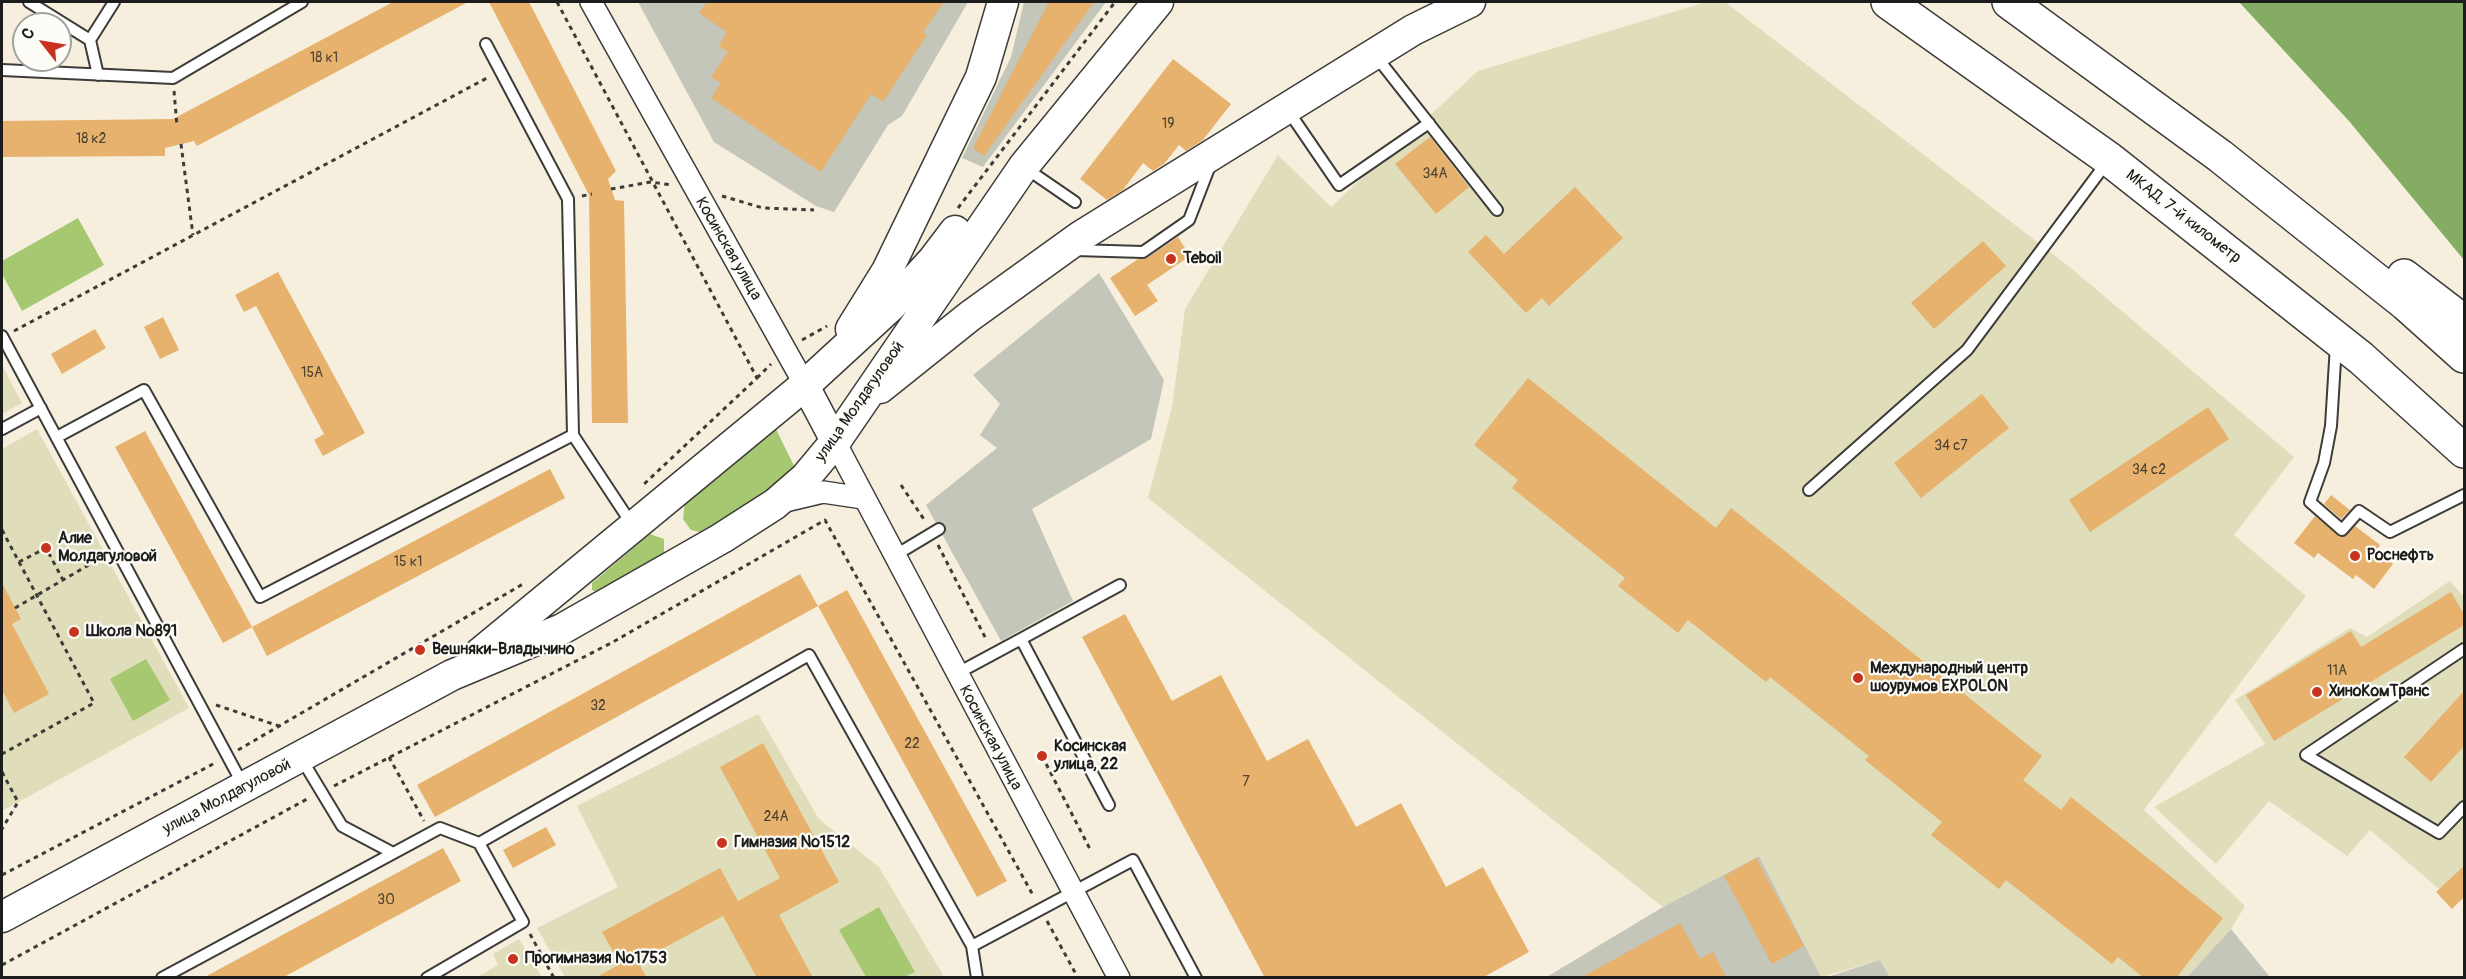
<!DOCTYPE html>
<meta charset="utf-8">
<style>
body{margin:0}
#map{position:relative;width:2466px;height:979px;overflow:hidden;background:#f7efde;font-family:Pangolin,sans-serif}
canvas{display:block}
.frame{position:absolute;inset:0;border:3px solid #1c1c1c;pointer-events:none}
.north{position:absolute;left:12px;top:12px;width:60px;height:60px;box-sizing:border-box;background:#fdfcf7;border:2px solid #a3a29f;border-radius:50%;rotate:301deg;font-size:16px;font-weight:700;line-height:24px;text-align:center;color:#1c1c1c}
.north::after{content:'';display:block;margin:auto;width:21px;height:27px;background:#c8321e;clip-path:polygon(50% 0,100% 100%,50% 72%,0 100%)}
</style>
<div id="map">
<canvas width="2466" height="979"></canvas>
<div class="frame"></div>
<div class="north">С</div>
</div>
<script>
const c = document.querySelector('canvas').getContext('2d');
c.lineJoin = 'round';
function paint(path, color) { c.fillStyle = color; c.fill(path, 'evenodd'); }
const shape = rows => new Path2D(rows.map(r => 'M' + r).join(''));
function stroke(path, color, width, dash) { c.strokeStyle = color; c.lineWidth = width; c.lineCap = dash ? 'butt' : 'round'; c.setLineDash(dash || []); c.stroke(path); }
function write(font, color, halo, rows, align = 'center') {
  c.font = font + ' Pangolin,sans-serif'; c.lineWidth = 4.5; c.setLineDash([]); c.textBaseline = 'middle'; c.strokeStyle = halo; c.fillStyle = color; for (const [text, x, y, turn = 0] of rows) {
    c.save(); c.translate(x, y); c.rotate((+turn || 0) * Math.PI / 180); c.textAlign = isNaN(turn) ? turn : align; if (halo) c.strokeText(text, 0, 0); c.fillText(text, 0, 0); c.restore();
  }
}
paint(shape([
 [1706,2,1725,2,2071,268,2294,457,2234,535,2306,596,2144,810,2245,906,2231,929,2187,977,1890,977,1880,960,1821,977,1759,856,1663,907,1148,498,1172,407,1185,309,1278,155,1331,207,1478,71],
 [2,365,22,403,2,414],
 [37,429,189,708,2,811,2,449],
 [2450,581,2464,597,2464,893,2454,902,2370,830,2347,856,2269,801,2216,864,2154,807,2265,744,2235,700,2350,628,2367,637],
 [758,714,819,819,879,867,943,975,939,978,565,977,537,928,618,887,577,806],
 [519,939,542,977,477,977,498,965,493,954]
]), '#e0ddbb');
paint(shape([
 [638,2,968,2,902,116,888,125,834,212,816,206,714,142],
 [1024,2,1106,2,983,167,962,158,1011,57],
 [1099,273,1164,380,1151,439,1032,509,1073,601,1001,641,926,505,997,448,980,435,1000,404,973,375],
 [1759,856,1821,977,1545,978,1663,907],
 [2231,929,2270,977,2187,977],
 [1880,960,1890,977,1827,977]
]), '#c4c6b9');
paint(shape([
 [78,218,104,265,22,311,2,274,2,261],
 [775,427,796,470,710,531,704,533,691,530,683,519,685,502],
 [650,534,664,539,664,553,600,593,592,590,592,583],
 [146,659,170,700,133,721,110,679],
 [879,907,915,972,904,977,866,977,839,930]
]), '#a5c871');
paint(shape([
 [2239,2,2464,2,2464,260,2349,121]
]), '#84ac63');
paint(shape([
 [393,2,468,2,197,146,194,141,165,148,165,156,2,157,2,121,173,119],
 [489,2,529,2,616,171,608,179,615,200,624,201,628,423,592,423,589,195],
 [707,2,944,2,923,32,927,35,883,102,871,94,821,172,711,98,721,83,711,77,728,52,719,46,727,32,699,13],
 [1049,2,1094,2,984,156,973,148],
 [1173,59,1231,104,1203,140,1186,151,1179,145,1164,164,1153,171,1143,163,1123,190,1107,200,1080,179],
 [1430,137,1469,187,1436,214,1395,164],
 [1575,187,1623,238,1549,306,1542,298,1526,313,1468,252,1486,235,1504,254],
 [1178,237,1190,256,1147,285,1158,301,1135,316,1110,278,1138,259,1147,258],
 [1983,241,2006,266,1934,329,1911,303],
 [278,272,365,433,323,456,314,440,324,434,256,306,244,312,235,295],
 [163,317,179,350,160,359,144,327],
 [95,329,106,348,62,374,51,354],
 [1528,378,1716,528,1731,508,2042,756,2023,780,2061,810,2071,797,2223,918,2176,978,2144,978,2118,957,2112,964,2006,880,1999,889,1931,835,1942,822,1865,760,1869,756,1770,677,1766,682,1688,620,1678,633,1618,586,1625,578,1512,488,1518,480,1474,445],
 [1982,394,2009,428,1921,498,1894,463],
 [2208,407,2229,439,2090,532,2069,500],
 [145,431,252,627,223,643,115,447],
 [550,469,565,498,267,656,252,627],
 [2331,495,2350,510,2341,519,2324,504],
 [2315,516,2340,537,2347,535,2355,526,2380,545,2376,551,2393,564,2374,589,2356,575,2353,579,2318,553,2314,558,2294,543],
 [800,574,818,606,435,817,417,785],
 [2,583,21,619,12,624,49,694,14,713,2,690],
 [847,590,1007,881,977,897,818,606],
 [2451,592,2464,614,2464,625,2274,741,2246,695,2351,631,2361,647],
 [1125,614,1172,701,1221,675,1267,761,1308,739,1356,827,1401,803,1446,887,1483,867,1529,952,1482,978,1265,978,1082,637],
 [2464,691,2464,746,2431,782,2404,757],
 [763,743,839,882,779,915,813,978,757,978,723,916,638,962,647,978,595,978,620,964,602,932,720,868,738,901,780,878,720,767],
 [546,827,556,845,513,868,503,850],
 [443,848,461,881,282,978,203,978],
 [1756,858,1804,946,1772,964,1724,876],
 [2464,866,2464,897,2452,909,2436,892],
 [1680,923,1700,959,1713,952,1727,978,1580,978]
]), '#e6b26d');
const service = shape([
 [29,2,90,40],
 [486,44,568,199,573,435],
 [1375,55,1497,210],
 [2,70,173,78,302,2],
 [98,75,90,40,114,2],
 [1287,109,1339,185,1429,123],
 [1024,167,1075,202],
 [1075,250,1143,252,1189,220,1211,163],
 [2,336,243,785],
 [2336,345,2331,426,2324,463,2310,502,2342,530,2359,511,2390,532,2464,495],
 [2,429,41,408],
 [57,437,144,390,260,597,573,435,633,526],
 [1809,490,1967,350,2107,162],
 [894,556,939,529],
 [1021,639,1120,585],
 [2464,649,2306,755,2439,833,2464,807],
 [956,674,1021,639,1109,805],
 [301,758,342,826,393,853],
 [479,843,809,655,972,946,1133,860,1196,978],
 [972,946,977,978],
 [162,978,440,828,479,843,523,922,427,978]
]);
const minor = shape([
 [591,2,805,385],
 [835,442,1119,978],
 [781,502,823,492,863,498]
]);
const tertiary = shape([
 [805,385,835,442]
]);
const secondary = shape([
 [851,329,887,271,981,77,1003,2],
 [880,388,970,316,1081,236,1413,30,1470,2],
 [480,653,805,385,891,306,933,260,955,231],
 [2,917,452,675,562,629,722,538,775,504,805,478,835,442,1024,166,1158,2]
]);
const trunk = shape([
 [1888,2,2109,159,2361,358,2464,451],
 [2009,2,2220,156,2406,304,2464,356],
 [2404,276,2464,322]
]);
stroke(service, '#3d3c39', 14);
stroke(minor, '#3d3c39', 24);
stroke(tertiary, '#3d3c39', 30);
stroke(secondary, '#3d3c39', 33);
stroke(trunk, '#3d3c39', 36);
stroke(shape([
 [557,2,757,378,643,485],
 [174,91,177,126],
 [181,144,193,235],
 [611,189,651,182,672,185],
 [582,196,592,194],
 [722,196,763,208,814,210],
 [958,208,1115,2],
 [14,331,487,78],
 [802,340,827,326],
 [757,378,771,364],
 [901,485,925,521],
 [2,530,94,703,2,754],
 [938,545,987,641],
 [19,562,46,548,63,580],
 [15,608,104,556],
 [216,705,279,726],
 [238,750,523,584],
 [1042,756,1091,851],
 [389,757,424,821],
 [2,772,18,802,2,829],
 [334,786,613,642,825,520,1034,897],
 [2,875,217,762],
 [1047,921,1078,978],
 [530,934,554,978],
 [2,965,309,798]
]), '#3d3c39', 3, [4.5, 4.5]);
stroke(service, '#fff', 10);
stroke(minor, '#fff', 21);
stroke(tertiary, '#fff', 27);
stroke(secondary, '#fff', 30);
stroke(trunk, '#fff', 33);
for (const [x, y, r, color] of [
 [1171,259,6,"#c8321e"],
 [46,548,6,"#c8321e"],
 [2355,556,6,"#c8321e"],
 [74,632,6,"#c8321e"],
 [420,650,6,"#c8321e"],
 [1858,678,6,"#c8321e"],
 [2317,692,6,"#c8321e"],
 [1042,756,6,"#c8321e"],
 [722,843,6,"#c8321e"],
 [513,959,6,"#c8321e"]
]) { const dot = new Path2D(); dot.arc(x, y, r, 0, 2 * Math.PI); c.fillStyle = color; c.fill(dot); stroke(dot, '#fdfcf7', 2); }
write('14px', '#4e4230', null, [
 ["18 к1",324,58],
 ["19",1168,124],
 ["18 к2",91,139],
 ["34А",1435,174],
 ["15А",312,373],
 ["34 с7",1951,446],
 ["34 с2",2149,470],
 ["15 к1",408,562],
 ["11А",2337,671],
 ["32",598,706],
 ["22",912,744],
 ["7",1246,782],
 ["24А",776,817],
 ["30",386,900]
]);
write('16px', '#1c1c1c', '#fdfcf7', [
 ["МКАД, 7-й километр",2183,217,38],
 ["Косинская улица",728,249,60],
 ["улица Молдагуловой",860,402,-55],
 ["Косинская улица",990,738,62],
 ["улица Молдагуловой",227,797,-28]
]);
write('bold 16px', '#1c1c1c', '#fdfcf7', [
 ["Teboil",1183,259],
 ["Алие",58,539],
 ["Молдагуловой",58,557],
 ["Роснефть",2367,556],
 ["Школа №891",86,632],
 ["Вешняки-Владычино",432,650],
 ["Международный центр",1870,669],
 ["шоурумов EXPOLON",1870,687],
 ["ХиноКомТранс",2329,692],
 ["Косинская",1054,747],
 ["улица, 22",1054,765],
 ["Гимназия №1512",734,843],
 ["Прогимназия №1753",525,959]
], 'left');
</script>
